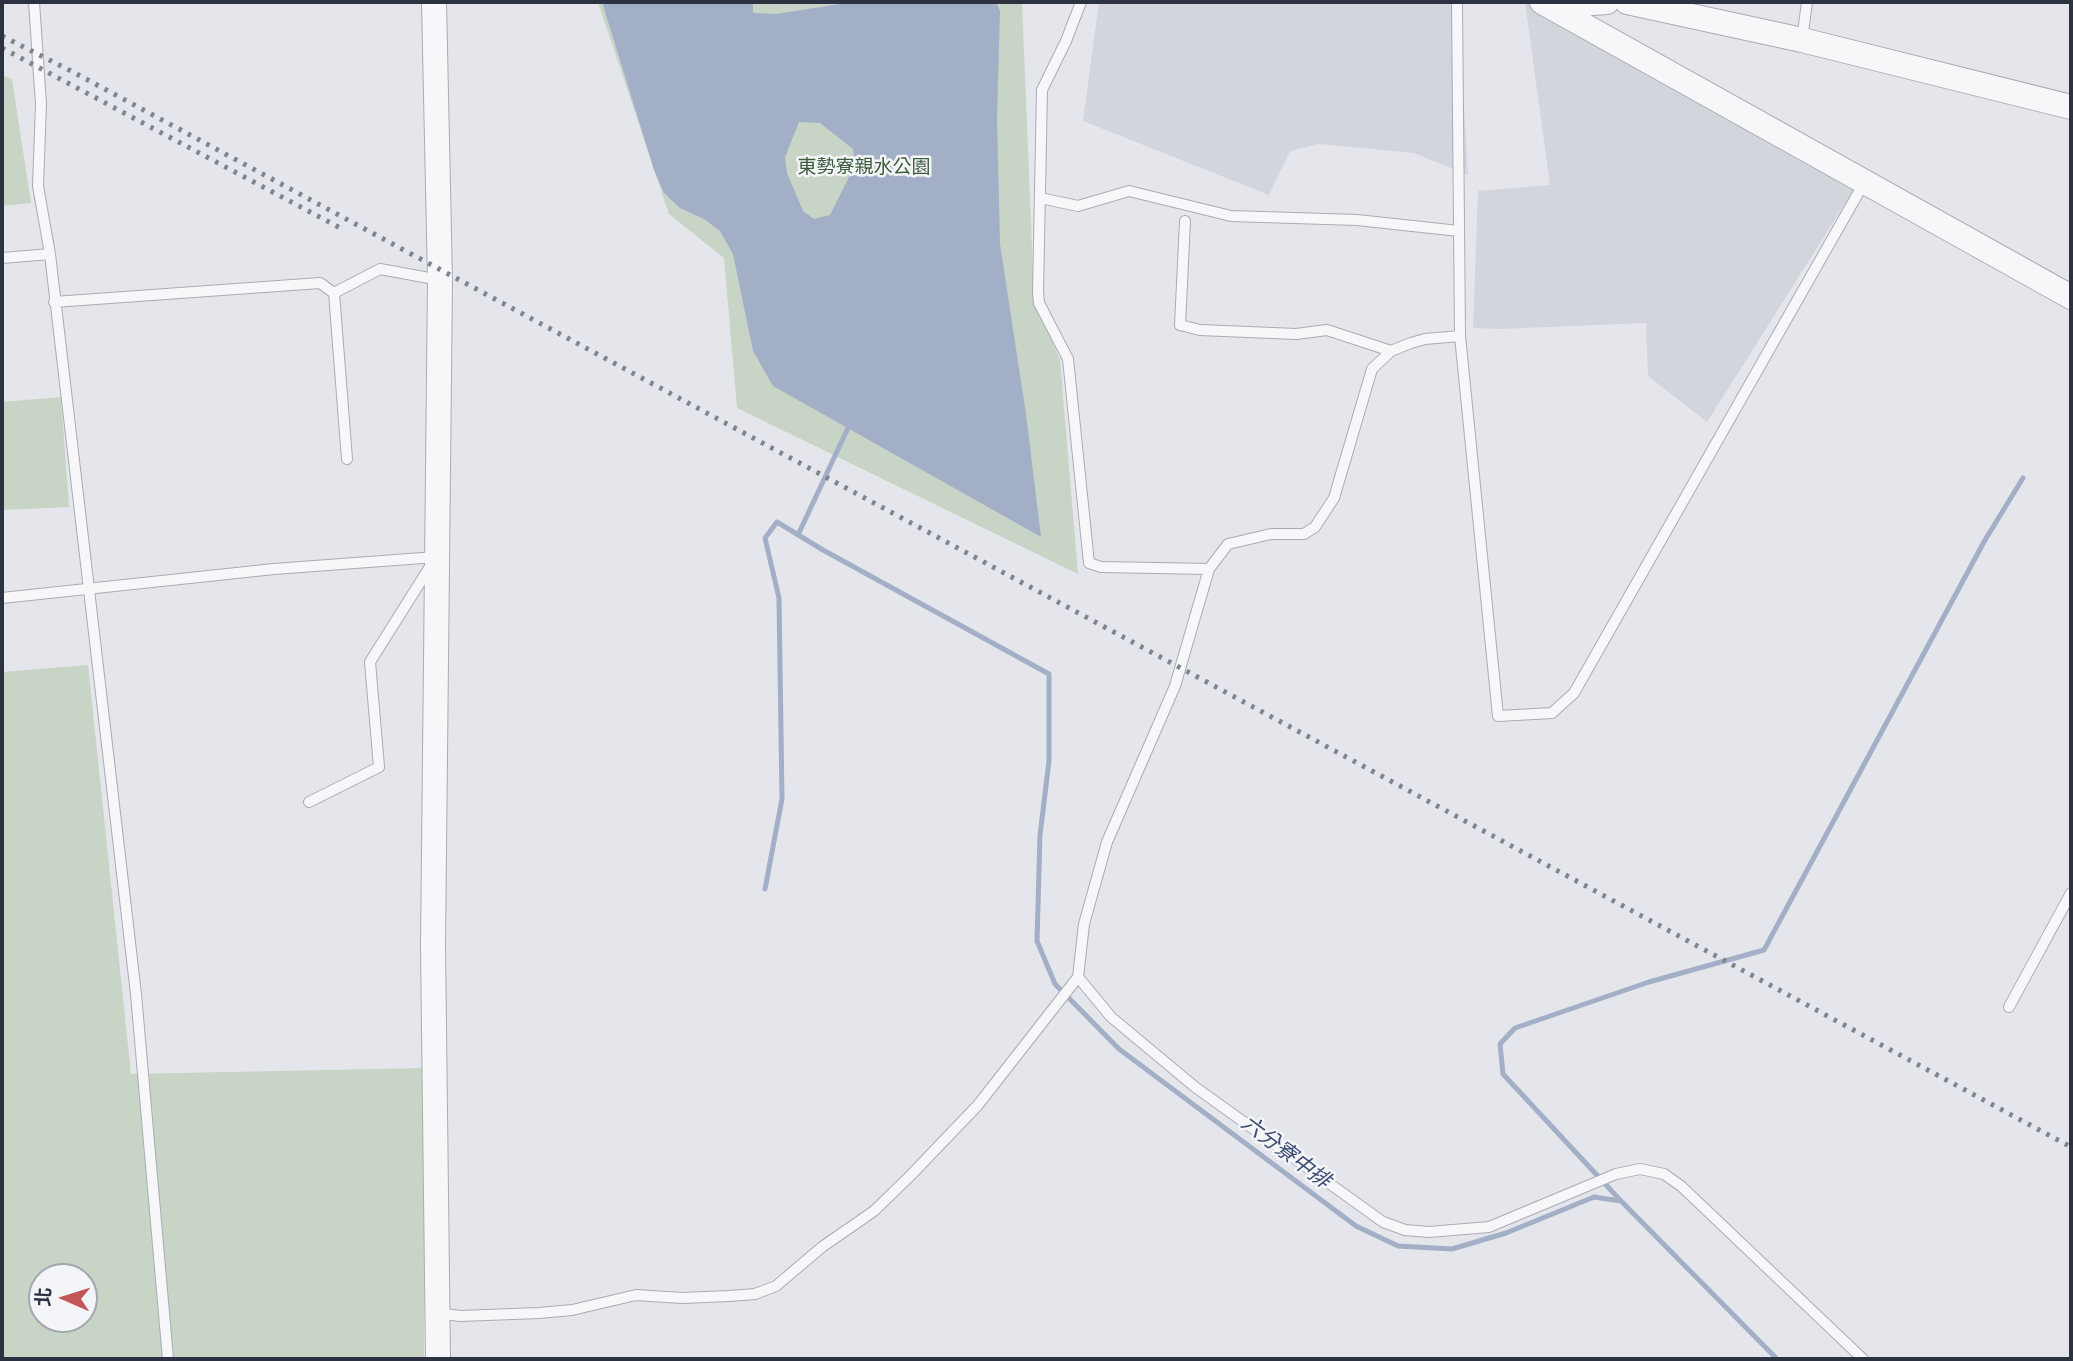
<!DOCTYPE html>
<meta charset="utf-8">
<style>
body{margin:0}
#map{position:relative;width:2073px;height:1361px;overflow:hidden;background:#e4e6eb;font-family:"Roboto Condensed","Noto Sans TC",sans-serif}
canvas{display:block}
.frame{position:absolute;inset:0;border:4px solid #2d3242;pointer-events:none}
.north{position:absolute;left:28px;top:1263px;width:70px;height:70px;box-sizing:border-box;background:#f4f5f8;border:2px solid #a4a7af;border-radius:50%;rotate:273deg;font-size:19px;font-weight:700;line-height:28px;text-align:center;color:#2d3242}
.north::after{content:'';display:block;margin:auto;width:24px;height:32px;background:#c35657;clip-path:polygon(50% 0,100% 100%,50% 72%,0 100%)}
</style>
<div id="map">
<canvas width="2073" height="1361"></canvas>
<div class="frame"></div>
<div class="north">北</div>
</div>
<script>
const c = document.querySelector('canvas').getContext('2d');
c.lineJoin = 'round';
function paint(path, color) { c.fillStyle = color; c.fill(path, 'evenodd'); }
const shape = rows => new Path2D(rows.map(r => 'M' + r).join(''));
function stroke(path, color, width, dash) { c.strokeStyle = color; c.lineWidth = width; c.lineCap = dash ? 'butt' : 'round'; c.setLineDash(dash || []); c.stroke(path); }
function write(font, color, halo, rows, align = 'center') {
  c.font = font + ' "Roboto Condensed","Noto Sans TC",sans-serif'; c.lineWidth = 5; c.setLineDash([]); c.textBaseline = 'middle'; c.strokeStyle = halo; c.fillStyle = color; for (const [text, x, y, turn = 0] of rows) {
    c.save(); c.translate(x, y); c.rotate((+turn || 0) * Math.PI / 180); c.textAlign = isNaN(turn) ? turn : align; if (halo) c.strokeText(text, 0, 0); c.fillText(text, 0, 0); c.restore();
  }
}
paint(shape([
 [1099,2,1458,2,1468,175,1414,153,1319,144,1290,151,1269,195,1083,121],
 [1525,2,1531,2,1858,183,1707,422,1648,376,1646,323,1500,329,1473,328,1478,191,1550,185]
]), '#d2d5dc');
paint(shape([
 [598,2,1022,2,1034,297,1060,360,1078,574,737,408,724,258,669,214],
 [2,75,12,79,31,203,2,206],
 [61,397,69,507,2,510,2,402],
 [88,665,131,1074,424,1068,424,1359,2,1359,2,672],
 [42,1277,84,1277,84,1319,42,1319]
]), '#c8d4c6');
paint(shape([
 [602,2,753,2,753,13,776,14,852,2,996,2,1000,11,997,118,1000,244,1026,414,1041,537,773,386,753,351,733,254,720,231,704,219,680,208,664,193,654,170],
 [799,122,820,123,853,149,855,165,830,215,814,219,803,211,787,173,785,157]
]), '#a3afc7');
stroke(shape([
 [798,535,848,428],
 [765,889,782,799,779,598,765,538,777,522,823,550,1049,674,1049,761,1040,835,1037,941,1055,984,1119,1049,1356,1226,1398,1246,1452,1249,1506,1233,1594,1197,1621,1201,1777,1359],
 [1621,1201,1503,1074,1500,1044,1515,1028,1649,982,1764,950,1985,540,2023,478]
]), '#a3afc7', 5);
const service = shape([
 [34,2,41,104,38,186,50,254,136,994,168,1359],
 [1081,2,1066,41,1042,90,1038,292,1039,303,1068,359,1089,563,1101,567,1209,569,1228,544,1271,534,1304,534,1315,527,1334,498,1372,369,1391,351,1411,343,1425,339,1460,336],
 [1457,2,1460,336,1498,716,1552,713,1574,693,1864,183],
 [1802,40,1807,2],
 [1040,198,1078,206,1129,191,1231,216,1357,220,1459,231],
 [1185,221,1180,325,1200,330,1296,334,1327,330,1391,351],
 [2,258,50,254],
 [334,293,347,459],
 [54,302,320,283,334,293,380,269,440,280],
 [1209,569,1175,686,1107,842,1084,924,1078,977,1111,1017,1195,1087,1383,1222,1405,1230,1429,1232,1489,1227,1616,1174,1640,1169,1664,1174,1681,1186,1863,1359],
 [2,598,274,569,436,557,370,662,379,767,309,802],
 [2009,1007,2071,893],
 [438,1313,460,1316,539,1313,572,1310,636,1295,682,1298,729,1296,755,1294,776,1286,822,1247,874,1211,911,1175,978,1105,1078,977]
]);
const tertiary = shape([
 [434,2,440,280,433,945,438,1359],
 [1542,2,2071,297],
 [1627,2,1802,40,2071,107],
 [1551,6,1607,2]
]);
stroke(service, '#a9acb5', 12);
stroke(tertiary, '#a9acb5', 26);
stroke(service, '#f7f7f9', 10);
stroke(tertiary, '#f7f7f9', 24);
stroke(shape([
 [2,36,73,72,2071,1147],
 [2,48,344,230]
]), '#7f8493', 5, [3.5, 7]);
write('19px', '#3d5c3c', '#f4f5f8', [
 ["東勢寮親水公園",864,168]
]);
write('italic 21px', '#3b4c72', '#f4f5f8', [
 ["六分寮中排",1285,1153,37]
]);
</script>
